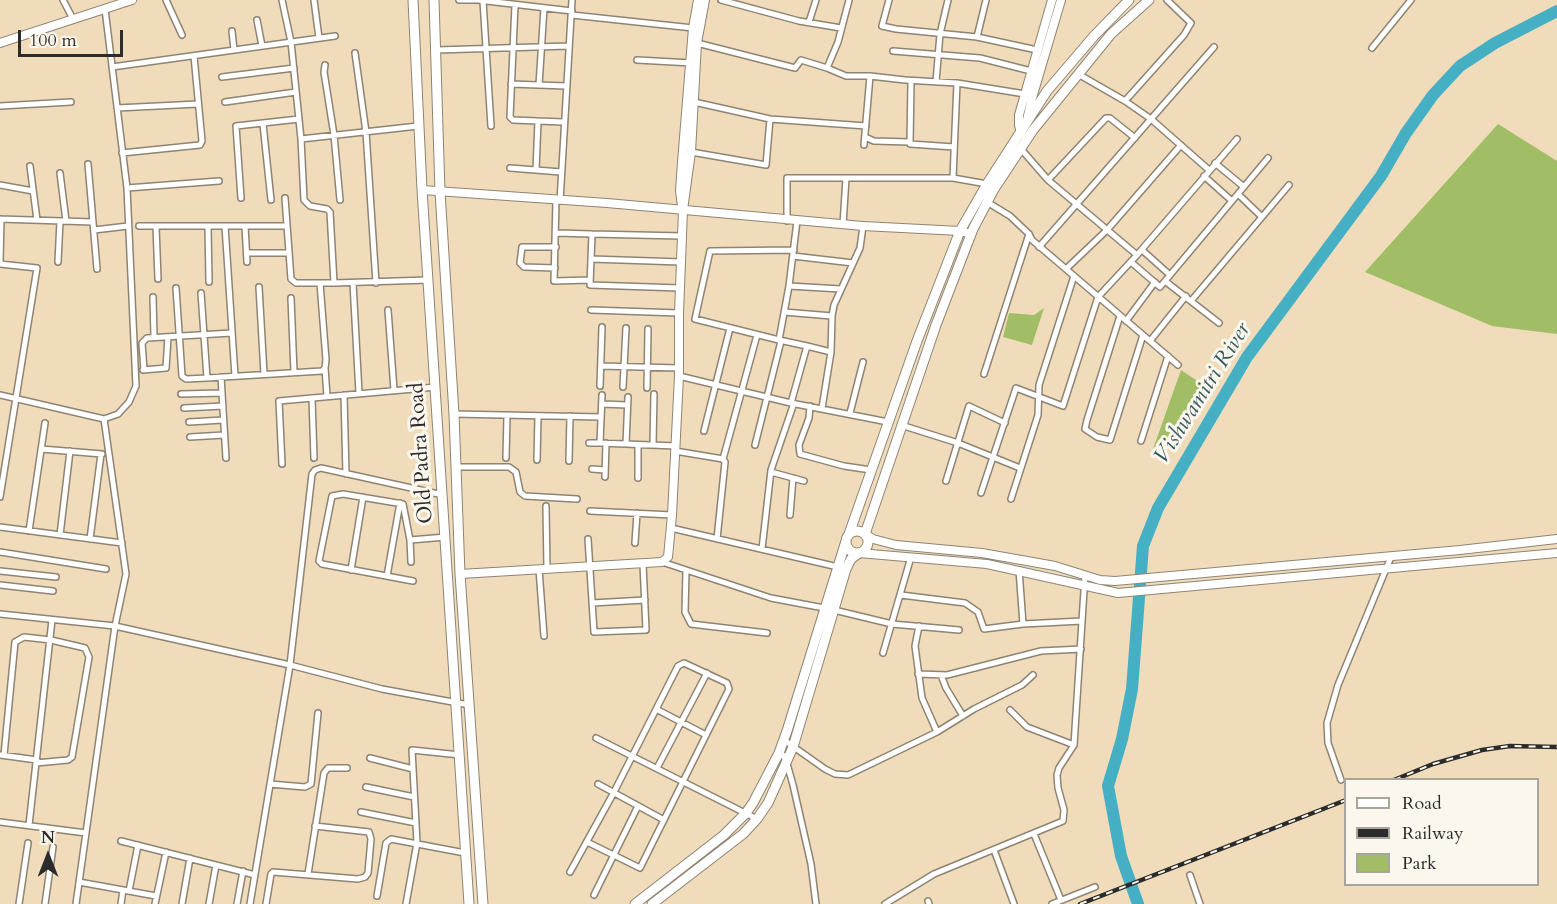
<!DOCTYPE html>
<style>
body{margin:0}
#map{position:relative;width:1557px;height:904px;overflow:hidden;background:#f0dcbb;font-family:Cardo,serif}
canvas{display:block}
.legend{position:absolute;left:1344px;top:778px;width:195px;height:108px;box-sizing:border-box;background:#fbf7ec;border:2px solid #a8a59f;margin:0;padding:8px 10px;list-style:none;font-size:18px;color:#2b2b2b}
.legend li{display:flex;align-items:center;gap:12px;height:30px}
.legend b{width:30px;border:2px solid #a8a59f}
.north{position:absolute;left:18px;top:826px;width:60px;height:60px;-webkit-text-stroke:4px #fbf7ec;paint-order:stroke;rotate:0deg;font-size:16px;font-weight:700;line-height:24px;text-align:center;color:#2b2b2b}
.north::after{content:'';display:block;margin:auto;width:21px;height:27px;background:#2b2b2b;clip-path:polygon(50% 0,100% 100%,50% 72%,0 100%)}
.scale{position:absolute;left:18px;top:30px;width:105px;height:27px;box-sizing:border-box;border:3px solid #2b2b2b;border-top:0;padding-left:8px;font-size:18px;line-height:21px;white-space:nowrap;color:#2b2b2b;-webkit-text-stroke:4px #fbf7ec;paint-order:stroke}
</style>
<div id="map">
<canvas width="1557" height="904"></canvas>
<ul class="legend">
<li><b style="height:8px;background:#fff"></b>Road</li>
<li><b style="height:8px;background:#2b2b2b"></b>Railway</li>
<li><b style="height:16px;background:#a1be66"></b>Park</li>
</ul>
<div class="north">N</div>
<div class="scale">100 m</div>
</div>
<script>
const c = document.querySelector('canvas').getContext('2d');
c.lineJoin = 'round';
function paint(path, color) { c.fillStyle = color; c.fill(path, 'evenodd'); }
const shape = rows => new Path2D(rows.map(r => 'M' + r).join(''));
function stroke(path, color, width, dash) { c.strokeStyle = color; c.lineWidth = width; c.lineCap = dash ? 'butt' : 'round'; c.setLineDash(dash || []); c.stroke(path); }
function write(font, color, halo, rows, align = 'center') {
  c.font = font + ' Cardo,serif'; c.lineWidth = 6; c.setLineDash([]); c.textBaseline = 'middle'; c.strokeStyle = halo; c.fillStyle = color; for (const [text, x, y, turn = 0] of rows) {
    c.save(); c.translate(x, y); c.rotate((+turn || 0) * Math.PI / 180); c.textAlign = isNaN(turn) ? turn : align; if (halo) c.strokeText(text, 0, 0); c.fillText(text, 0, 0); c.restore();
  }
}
paint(shape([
 [1498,124,1557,161,1557,334,1492,326,1365,272],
 [1044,308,1032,345,1003,337,1009,313,1034,315],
 [1181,370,1202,384,1158,457,1152,452]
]), '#a1be66');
stroke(shape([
 [1138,904,1121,856,1108,786,1122,739,1132,689,1143,546,1158,508,1247,357,1381,176,1406,133,1433,95,1460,66,1495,43,1557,11]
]), '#45afc4', 12);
const street = shape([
 [63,0,73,19],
 [166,0,182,35],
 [282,0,291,42,301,139,418,126],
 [314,0,319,38],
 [459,0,478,0,572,11],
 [721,0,799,21,841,28],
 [889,0,882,26,896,29,977,37],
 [986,0,977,37,1037,50],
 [483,1,491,126],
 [515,5,510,117,513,120,563,122],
 [572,15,693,28],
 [257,20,262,46],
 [809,22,816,0],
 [232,31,234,50],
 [697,43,795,68,801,60,827,68,838,42,849,0],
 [1372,48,1411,0],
 [437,50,568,46],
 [893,51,980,58,1031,71],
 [355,53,366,132,376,283],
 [637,60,692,63],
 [325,65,324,72,334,135,340,200],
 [112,67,335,36],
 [827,68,846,76,870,76,905,80,957,83,1025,94],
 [1078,74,1125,101,1151,119,1209,170],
 [222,77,294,68],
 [911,81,910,144,954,147],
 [936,82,940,34,948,0],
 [511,84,566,86],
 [539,85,544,8],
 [1125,101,1184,35,1191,23,1167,0],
 [225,102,296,92],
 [694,102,770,119,866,126],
 [0,106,71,102],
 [117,108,198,104],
 [263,124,271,200],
 [865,137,874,141,910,142],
 [301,139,304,200,310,206,327,209,330,212,334,283,428,280],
 [864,145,870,76],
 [1021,149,1048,180,1137,255],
 [691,152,766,165,770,119],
 [122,153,200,145,202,141,194,56],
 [1215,163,1244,187],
 [88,164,97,269],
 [30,166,37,220],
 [510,168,561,172],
 [536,170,538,121],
 [60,173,66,221],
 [1204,176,1232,201],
 [953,178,957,83],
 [1048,180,1106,118,1110,118,1135,138],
 [0,185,33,191],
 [127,188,219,181],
 [1238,194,1262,217],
 [241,198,236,126,299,119],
 [285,198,291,279,296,283,320,283],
 [556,201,554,281,590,280],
 [560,201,572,0],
 [987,202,1010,216,1029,234,1032,240,1178,365],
 [0,219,93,222],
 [787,221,787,178,953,178,987,184],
 [843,225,846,178],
 [139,226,287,226],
 [156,226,158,279],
 [208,226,209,282],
 [225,226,235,376],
 [245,226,247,262],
 [94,230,128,226],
 [557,233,592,234],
 [1039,247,1214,47],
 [1142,250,1170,275],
 [247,253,289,253],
 [793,256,853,263],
 [591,259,681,262],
 [58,262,60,221],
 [1131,262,1160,287,1268,158],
 [0,263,1,219],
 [0,264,37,268,0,497],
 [555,268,524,267,520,263,522,247,556,247],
 [1066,269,1107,230,1181,145],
 [1165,281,1219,323],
 [353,283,359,393],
 [789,286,841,289],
 [259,287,264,374],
 [176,288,182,376,186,379,207,378,322,371,325,368,326,360,320,283,334,283],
 [680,288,590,285,591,259,592,234,682,236],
 [201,293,207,378],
 [153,297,154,337],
 [291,298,294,372],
 [1191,301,1289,185],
 [388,310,394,390],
 [591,310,679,313],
 [784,312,832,316],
 [1120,316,1087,420,1085,429,1097,437,1110,440,1143,335],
 [1126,321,1155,282],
 [779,340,695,319,710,251,794,250],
 [1150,341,1186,296],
 [807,346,831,352],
 [601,366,679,368],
 [325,368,327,396],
 [143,370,166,368,168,337],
 [144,370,142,343,147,338,232,333],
 [984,374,1029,234],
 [679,376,791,403,888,422],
 [221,377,226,458],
 [600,386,602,327],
 [623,387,626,328],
 [647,388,648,329],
 [181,394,222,393],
 [0,395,104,419,126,574,115,626,76,904],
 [344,395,346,474],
 [602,395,600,443,676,446],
 [312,398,314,458],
 [791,403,807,346,779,340,789,286,797,221],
 [602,404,627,405],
 [810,406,809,418,799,445,800,454,844,466,871,470],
 [184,408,223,406],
 [822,408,831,352,832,316,834,305,860,248,863,226],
 [850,413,863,362],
 [454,414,601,417],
 [104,419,118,414,129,402,136,386,127,188,105,9],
 [189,422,223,420],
 [901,425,958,443,1020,468],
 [704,431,730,328],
 [190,437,224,435],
 [1141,441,1168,356],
 [589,443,600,443],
 [626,444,628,397],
 [653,445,654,394],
 [755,445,781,341],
 [41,449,102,454],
 [675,451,723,459,725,462,717,539],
 [506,458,507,415],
 [723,459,757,335],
 [537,460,538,416],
 [569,461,570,416],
 [282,464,279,401,436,387],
 [456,467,509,467,516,472,520,492,525,496,577,499],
 [592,469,605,470],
 [771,472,804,481],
 [605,477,606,443],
 [638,478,638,445],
 [946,481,969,406,1005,423],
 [981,493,1016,388,1063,406,1098,297,1137,255,1237,139],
 [1011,499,1038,415,1039,385,1074,276],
 [546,506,547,569],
 [590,511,672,515],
 [790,515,793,478],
 [0,527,122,543],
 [671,528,838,567],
 [29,531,45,423],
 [60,535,70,451],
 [90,539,101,454],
 [588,539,594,632,646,630,643,564],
 [410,540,446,537],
 [635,543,637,513],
 [762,549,771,470,794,403],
 [0,552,106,569],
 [411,562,410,540,403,504,343,494,332,496,319,561,322,564,413,581],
 [662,562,771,598,824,608],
 [539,569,544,636],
 [351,570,363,497],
 [1019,570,1023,624],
 [0,571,56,577],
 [686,571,685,612,691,624,767,633],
 [387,576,400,503],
 [0,585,53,591],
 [901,595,965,603,978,612,984,629,1023,624,1082,621],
 [592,603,645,600],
 [834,610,892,624,959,630],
 [0,614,115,626,290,665,382,689,469,705],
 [919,626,915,646,922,698,937,732],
 [883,653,911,557],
 [918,674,947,675,1041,651,1081,649],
 [941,675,946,688,963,716],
 [656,709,706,735],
 [1010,710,1027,727,1074,745],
 [596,738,757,819],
 [784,740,825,769,835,774,848,775,937,732,974,709,1022,685,1033,675],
 [780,751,786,760,793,785,811,864,816,904],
 [0,755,37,760],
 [4,755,15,642,24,637,51,640,85,648,89,657,72,757,68,760,36,763],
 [370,758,413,769],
 [657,768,707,673],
 [1341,780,1328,743,1327,723,1338,685,1391,557],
 [270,784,305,787,311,784,318,713],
 [598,784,664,820],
 [366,787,414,797],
 [361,812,416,823],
 [0,822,86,833],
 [29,825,52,620],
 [1034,834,1061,900],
 [121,841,255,875],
 [994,850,1014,904],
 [570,872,613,794,678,666,684,663,727,683,729,689,640,868,587,842],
 [308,874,324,773,328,768,347,768],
 [1190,875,1200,904],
 [79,882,156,896],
 [129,891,138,845],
 [594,895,638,806],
 [377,896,386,843,391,839,465,853],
 [928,901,929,904],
 [19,904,28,843],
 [45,904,53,847],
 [121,904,123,890],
 [155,904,166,852],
 [182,904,190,858],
 [209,904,216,865],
 [237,904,243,871],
 [250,904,290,665,312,474,315,470,321,468,443,495],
 [266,904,271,874,273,872,358,879,365,877,368,873,371,839,369,832,315,826],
 [406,904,417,843,412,750,460,755],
 [885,904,934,874,1063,821,1064,810,1058,788,1057,775,1059,768,1074,745,1085,575],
 [1052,904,1095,887]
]);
const secondary = shape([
 [0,43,132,0],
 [1027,120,1032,98,1061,0],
 [1021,134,1019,125,1019,115,1052,0],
 [422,190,607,203,863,226,960,231,971,234],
 [682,206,680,191,682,162,693,28,698,0],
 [865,534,873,539,896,545,982,553,1055,566,1100,580,1115,581,1460,550,1557,539],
 [859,553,987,564,1118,593,1557,553],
 [460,574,662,562,668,557,672,515,679,376,679,313,683,210,691,152,697,43,705,0]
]);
const primary = shape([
 [413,0,422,190,469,904],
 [434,0,440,192,454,414,460,574,483,904],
 '846 542a11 11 0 1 1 22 0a11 11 0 1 1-22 0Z',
 [849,534,917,341,960,231,987,184,1047,91,1094,36,1129,0],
 [865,534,936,325,973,229,994,189,1033,130,1111,34,1149,0],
 [635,904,724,835,746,813,753,803,779,753,787,731,846,541],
 [652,904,743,834,757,819,768,803,793,747,846,569,851,559,859,553]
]);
stroke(street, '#8e8473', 8);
stroke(secondary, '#8e8473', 10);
stroke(primary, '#8e8473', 11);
stroke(street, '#fff', 5);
stroke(secondary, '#fff', 8);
stroke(primary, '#fff', 9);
const rail = shape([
 [1394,780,1433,764,1482,750,1510,746,1557,747],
 [1080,904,1346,800]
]);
stroke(rail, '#2b2b2b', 4.5);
stroke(rail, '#fbf7ec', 2, [7]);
write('21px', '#2b2b2b', '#fbf7ec', [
 ["Old Padra Road",422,453,-94]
]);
write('italic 22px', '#345961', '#fbf7ec', [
 ["Vishwamitri River",1203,394,-58]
]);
</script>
